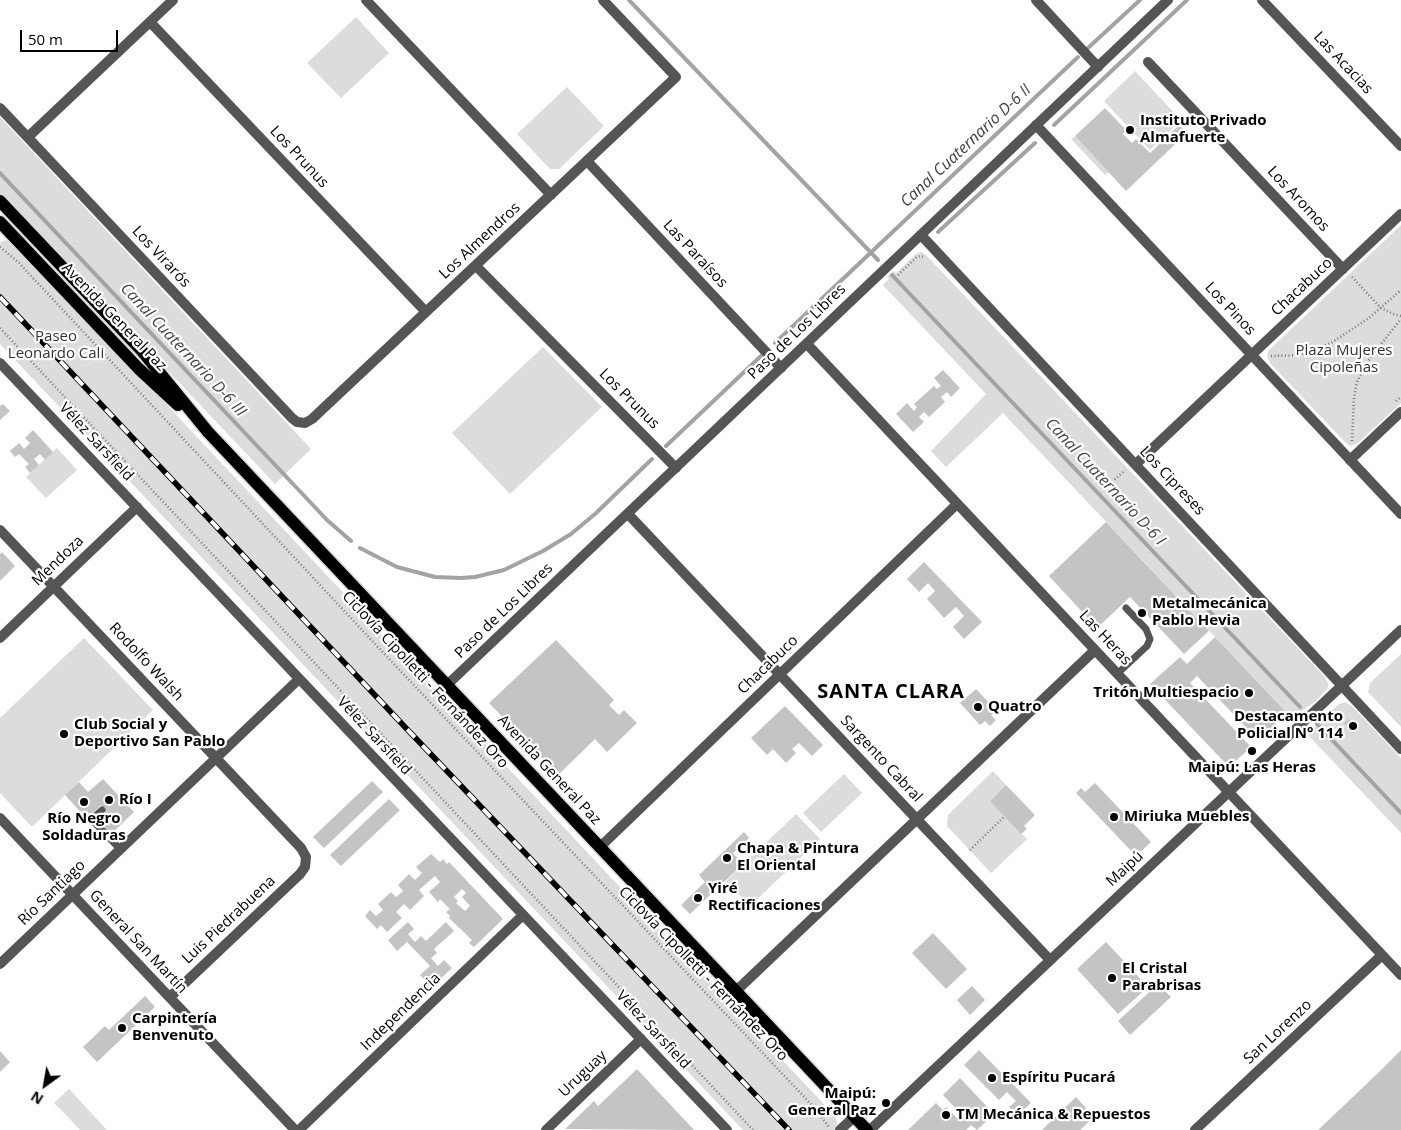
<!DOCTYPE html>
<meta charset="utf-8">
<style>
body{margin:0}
#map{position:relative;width:1401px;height:1130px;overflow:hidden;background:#fff;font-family:"Open Sans",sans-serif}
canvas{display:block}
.north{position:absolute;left:20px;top:1060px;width:50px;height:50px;-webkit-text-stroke:4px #fff;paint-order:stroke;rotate:212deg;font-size:14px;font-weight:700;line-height:20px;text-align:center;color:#000}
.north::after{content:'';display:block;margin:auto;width:18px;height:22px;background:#000;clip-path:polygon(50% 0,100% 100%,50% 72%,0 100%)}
.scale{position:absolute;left:20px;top:30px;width:98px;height:22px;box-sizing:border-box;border:2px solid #000;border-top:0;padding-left:6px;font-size:15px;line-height:18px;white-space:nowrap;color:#000;-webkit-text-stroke:4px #fff;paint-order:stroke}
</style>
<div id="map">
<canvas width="1401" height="1130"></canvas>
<div class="north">N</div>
<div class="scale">50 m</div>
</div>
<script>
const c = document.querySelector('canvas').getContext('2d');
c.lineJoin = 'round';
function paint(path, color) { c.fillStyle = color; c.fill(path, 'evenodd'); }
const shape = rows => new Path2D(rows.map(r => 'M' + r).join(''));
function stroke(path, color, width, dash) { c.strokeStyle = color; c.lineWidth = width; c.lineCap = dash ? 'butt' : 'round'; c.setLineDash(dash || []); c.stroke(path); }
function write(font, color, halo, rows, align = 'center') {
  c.font = font + ' "Open Sans",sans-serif'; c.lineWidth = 4.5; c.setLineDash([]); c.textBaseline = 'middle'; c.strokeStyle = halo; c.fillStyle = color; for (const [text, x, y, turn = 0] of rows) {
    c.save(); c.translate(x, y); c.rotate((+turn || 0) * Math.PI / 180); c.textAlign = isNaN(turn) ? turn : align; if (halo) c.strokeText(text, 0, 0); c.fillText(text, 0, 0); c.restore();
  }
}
paint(shape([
 [356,17,389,53,341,98,307,63],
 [1135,71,1181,120,1150,150,1104,101],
 [567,87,604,126,559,169,550,169,517,134],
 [0,117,311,449,275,484,0,193],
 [1075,136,1109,172,1105,175,1071,139],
 [1401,225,1401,403,1358,443,1350,446,1345,442,1270,363,1267,355,1269,350],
 [5,240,14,243,25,254,835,1116,837,1123,835,1129,833,1130,743,1130,0,344,0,243],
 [921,252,926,255,1325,677,1328,683,1328,688,1316,701,1292,718,1003,413,946,467,931,451,986,394,883,285,889,279,887,277,894,271,896,273,916,254],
 [543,347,602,407,510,494,452,433],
 [57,448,77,470,46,498,26,477],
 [84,638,153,710,32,827,0,793,0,718],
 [1401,654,1401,727,1368,692,1370,683],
 [1345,702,1352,706,1401,758,1401,833,1308,735,1317,724,1339,704],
 [993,771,1006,785,990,801,1027,839,991,873,947,826,948,815],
 [844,774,862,793,821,832,803,813],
 [796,814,820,839,750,906,726,881],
 [69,1089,107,1130,80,1130,68,1117,54,1103]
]), '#dcdcdc');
stroke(shape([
 [629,0,878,260],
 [1088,48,1140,0],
 [1054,125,1187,0],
 [0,173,327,520,351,541],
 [938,232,1035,143],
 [892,275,1300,707],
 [775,343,1078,57],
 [666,446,761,356],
 [360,548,397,567,435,577,461,578,475,577,504,570,543,551,571,534,595,514,652,459],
 [1317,724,1401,813]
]), '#a3a3a3', 4);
paint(shape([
 [1105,108,1126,130,1123,134,1132,143,1136,139,1150,153,1179,125,1187,133,1126,191,1075,136],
 [943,370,960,388,951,397,947,392,941,397,945,402,929,417,924,412,919,417,924,422,913,432,896,414,907,403,914,411,917,407,914,404,934,386,937,389,941,386,934,378],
 [3,404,10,411,0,420,0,406],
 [33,430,53,452,45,460,40,454,34,459,39,465,30,473,25,467,29,464,19,454,15,457,10,451,19,443,24,449,30,443,25,438],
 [1106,522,1209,631,1184,654,1130,597,1097,628,1049,576],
 [2,552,15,566,0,581,0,554],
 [924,562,982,622,964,639,953,627,964,616,956,607,944,618,927,599,935,591,928,583,919,592,907,579],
 [1215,637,1287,713,1258,740,1197,676,1190,683,1251,747,1229,767,1150,684,1180,657,1187,664],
 [556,640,614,700,609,705,619,715,624,710,637,723,607,752,595,739,558,775,489,703],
 [976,689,996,710,991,715,996,720,990,726,985,721,980,725,960,703],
 [785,706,823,745,812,756,799,743,792,749,796,753,786,763,773,749,767,755,751,738],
 [1349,719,1354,725,1357,723,1360,727,1353,733,1344,723],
 [103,779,134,812,110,835,96,821,106,811,101,805,87,819,65,795,79,782,88,792],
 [372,781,383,792,324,848,313,837],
 [1095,783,1151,842,1136,856,1076,793,1081,788,1085,792],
 [1006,785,1035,815,1024,826,1027,829,1021,834,990,801],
 [389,799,400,810,341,866,330,855],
 [744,832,749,838,733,853,743,864,690,914,681,905,705,882,699,875],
 [431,854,440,862,443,859,447,864,449,862,503,919,474,947,469,943,472,940,449,918,450,916,446,912,450,909,440,899,438,902,429,892,440,882,435,876,419,890,424,896,410,910,404,904,396,912,402,918,387,932,381,925,377,929,365,916,370,910,376,916,383,910,378,904,391,892,396,897,403,891,398,885,409,874,415,880,422,873,416,867],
 [462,889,466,893,462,897,470,906,465,911,456,903,458,901,454,897],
 [408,922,414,929,408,934,415,942,421,936,426,941,446,922,454,931,434,949,437,953,431,958,438,966,444,960,452,968,432,987,420,975,430,966,407,942,397,951,388,940],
 [933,933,967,969,946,989,912,953],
 [1106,942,1148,987,1118,1014,1077,969],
 [1158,984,1171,997,1130,1035,1118,1021],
 [972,986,985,1000,970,1015,957,1000],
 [145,996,155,1007,97,1062,83,1047,105,1026,109,1030],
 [979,1050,1031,1103,1017,1116,1009,1107,1016,1101,1007,1092,999,1100,964,1065],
 [1401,1050,1401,1130,1318,1130,1377,1074],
 [0,1051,10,1062,0,1072],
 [637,1069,694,1130,565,1129,594,1101,598,1106],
 [960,1078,994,1114,977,1130,971,1125,966,1130,908,1130,936,1103,943,1110,946,1107,958,1119,962,1115,943,1095],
 [1076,1097,1094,1117,1080,1130,1042,1130]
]), '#c4c4c4');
const primary = shape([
 [0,201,142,351,208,432,867,1130],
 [0,222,139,369,178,405]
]);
stroke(primary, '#dbdbdb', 15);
stroke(shape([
 [0,247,19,263,391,661,811,1104,829,1127],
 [898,275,917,257,920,256,925,257],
 [1352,277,1381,308,1393,314,1401,316],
 [0,328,753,1130],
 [1271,356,1301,355,1331,343,1369,318,1401,290],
 [1396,401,1401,397],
 [1352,441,1354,398,1357,382,1370,358,1401,319],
 [1112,482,1125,470],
 [970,850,1005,816]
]), '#777', 2.5, [1, 2.5]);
stroke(shape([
 [1117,674,1147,646,1150,639,1146,629,1126,608],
 [102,810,93,818,93,821,120,849]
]), '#555', 7);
stroke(shape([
 [366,0,551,195],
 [1036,0,1098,67],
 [1262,0,1401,146],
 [150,22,426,312],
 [1148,62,1343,269],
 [0,108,292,418,297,422,305,423,312,419,676,77,603,0],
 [28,137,173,0],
 [587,161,781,368],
 [921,235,1401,749],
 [476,266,676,468],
 [807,344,1401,975],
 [1350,460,1401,412],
 [1136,464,1401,214],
 [628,514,1050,960],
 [0,530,301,848,306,857,305,867,300,874,170,997],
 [0,638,137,507],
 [0,818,295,1130],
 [600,847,957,504],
 [0,964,299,679],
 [736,991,1095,650],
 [299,1130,523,915],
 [546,1130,641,1039],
 [1195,1130,1382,955]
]), '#555', 10);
stroke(shape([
 [1036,125,1401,514],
 [0,363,727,1130],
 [447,685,1168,0],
 [840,1130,854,1117],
 [870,1130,1401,630]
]), '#555', 10);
stroke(primary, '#000', 12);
const rail = shape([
 [0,297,404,726,789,1130]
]);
stroke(rail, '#000', 5.5);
stroke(rail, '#fff', 4, [11]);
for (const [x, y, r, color] of [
 [1130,130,5,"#000"],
 [1142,613,5,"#000"],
 [1249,693,5,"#000"],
 [978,707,5,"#000"],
 [1353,726,5,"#000"],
 [64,734,5,"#000"],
 [1252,751,5,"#000"],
 [109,800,5,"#000"],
 [84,802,5,"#000"],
 [1114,817,5,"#000"],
 [727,858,5,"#000"],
 [698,898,5,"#000"],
 [1112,978,5,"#000"],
 [122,1028,5,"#000"],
 [992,1078,5,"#000"],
 [886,1103,5,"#000"],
 [946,1115,5,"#000"]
]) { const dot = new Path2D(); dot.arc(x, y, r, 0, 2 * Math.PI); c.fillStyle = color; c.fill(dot); stroke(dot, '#fff', 2); }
write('15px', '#000', '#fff', [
 ["Las Acacias",1343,63,47],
 ["Los Prunus",299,157,47],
 ["Los Aromos",1298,199,47],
 ["Los Almendros",480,241,-43],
 ["Las Paraísos",695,254,47],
 ["Los Virarós",161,257,47],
 ["Chacabuco",1302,287,-43],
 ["Los Pinos",1230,309,47],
 ["Avenida General Paz",114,317,46],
 ["Paso de Los Libres",797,332,-44],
 ["Los Prunus",629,399,45],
 ["Vélez Sarsfield",96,442,47],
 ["Los Cipreses",1172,481,47],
 ["Mendoza",58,561,-44],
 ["Paso de Los Libres",504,611,-44],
 ["Las Heras",1105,638,47],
 ["Rodolfo Walsh",146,662,47],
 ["Chacabuco",768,665,-44],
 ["Ciclovía Cipolletti - Fernández Oro",425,680,47],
 ["Vélez Sarsfield",374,736,47],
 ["Sargento Cabral",881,759,47],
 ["Avenida General Paz",549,770,47],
 ["Maipú",1125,869,-43],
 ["Río Santiago",52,893,-44],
 ["Luis Piedrabuena",229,920,-43],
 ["General San Martín",138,942,47],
 ["Ciclovía Cipolletti - Fernández Oro",703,974,46],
 ["Independencia",401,1012,-44],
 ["Vélez Sarsfield",653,1030,47],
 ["San Lorenzo",1278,1032,-43],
 ["Uruguay",583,1074,-44]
]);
write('bold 15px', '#000', '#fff', [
 ["Instituto Privado",1140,121],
 ["Almafuerte",1140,138],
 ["Metalmecánica",1152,604],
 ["Pablo Hevia",1152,621],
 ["Tritón Multiespacio",1239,693,"right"],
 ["Quatro",988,707],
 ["Destacamento",1343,717,"right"],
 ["Policial N° 114",1343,734,"right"],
 ["Club Social y",74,725],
 ["Deportivo San Pablo",74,742],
 ["Maipú: Las Heras",1252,768,"center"],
 ["Río I",119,800],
 ["Miriuka Muebles",1124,817],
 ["Río Negro",84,819,"center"],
 ["Soldaduras",84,836,"center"],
 ["Chapa & Pintura",737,849],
 ["El Oriental",737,866],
 ["Yiré",708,889],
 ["Rectificaciones",708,906],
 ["El Cristal",1122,969],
 ["Parabrisas",1122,986],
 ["Carpintería",132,1019],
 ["Benvenuto",132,1036],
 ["Espíritu Pucará",1002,1078],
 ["Maipú:",876,1094,"right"],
 ["General Paz",876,1111,"right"],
 ["TM Mecánica & Repuestos",956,1115]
], 'left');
write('15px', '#333', '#fff', [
 ["Paseo",56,337],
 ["Leonardo Cali",56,354],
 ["Plaza Mujeres",1344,351],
 ["Cipoleñas",1344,368]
]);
write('italic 16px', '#444', '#fff', [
 ["Canal Cuaternario D-6 II",966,146,-43],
 ["Canal Cuaternario D-6 III",183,350,47],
 ["Canal Cuaternario D-6 I",1105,482,47]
]);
c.letterSpacing = '1px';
write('bold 20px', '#000', '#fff', [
 ["SANTA CLARA",891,692]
]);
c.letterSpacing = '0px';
</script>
